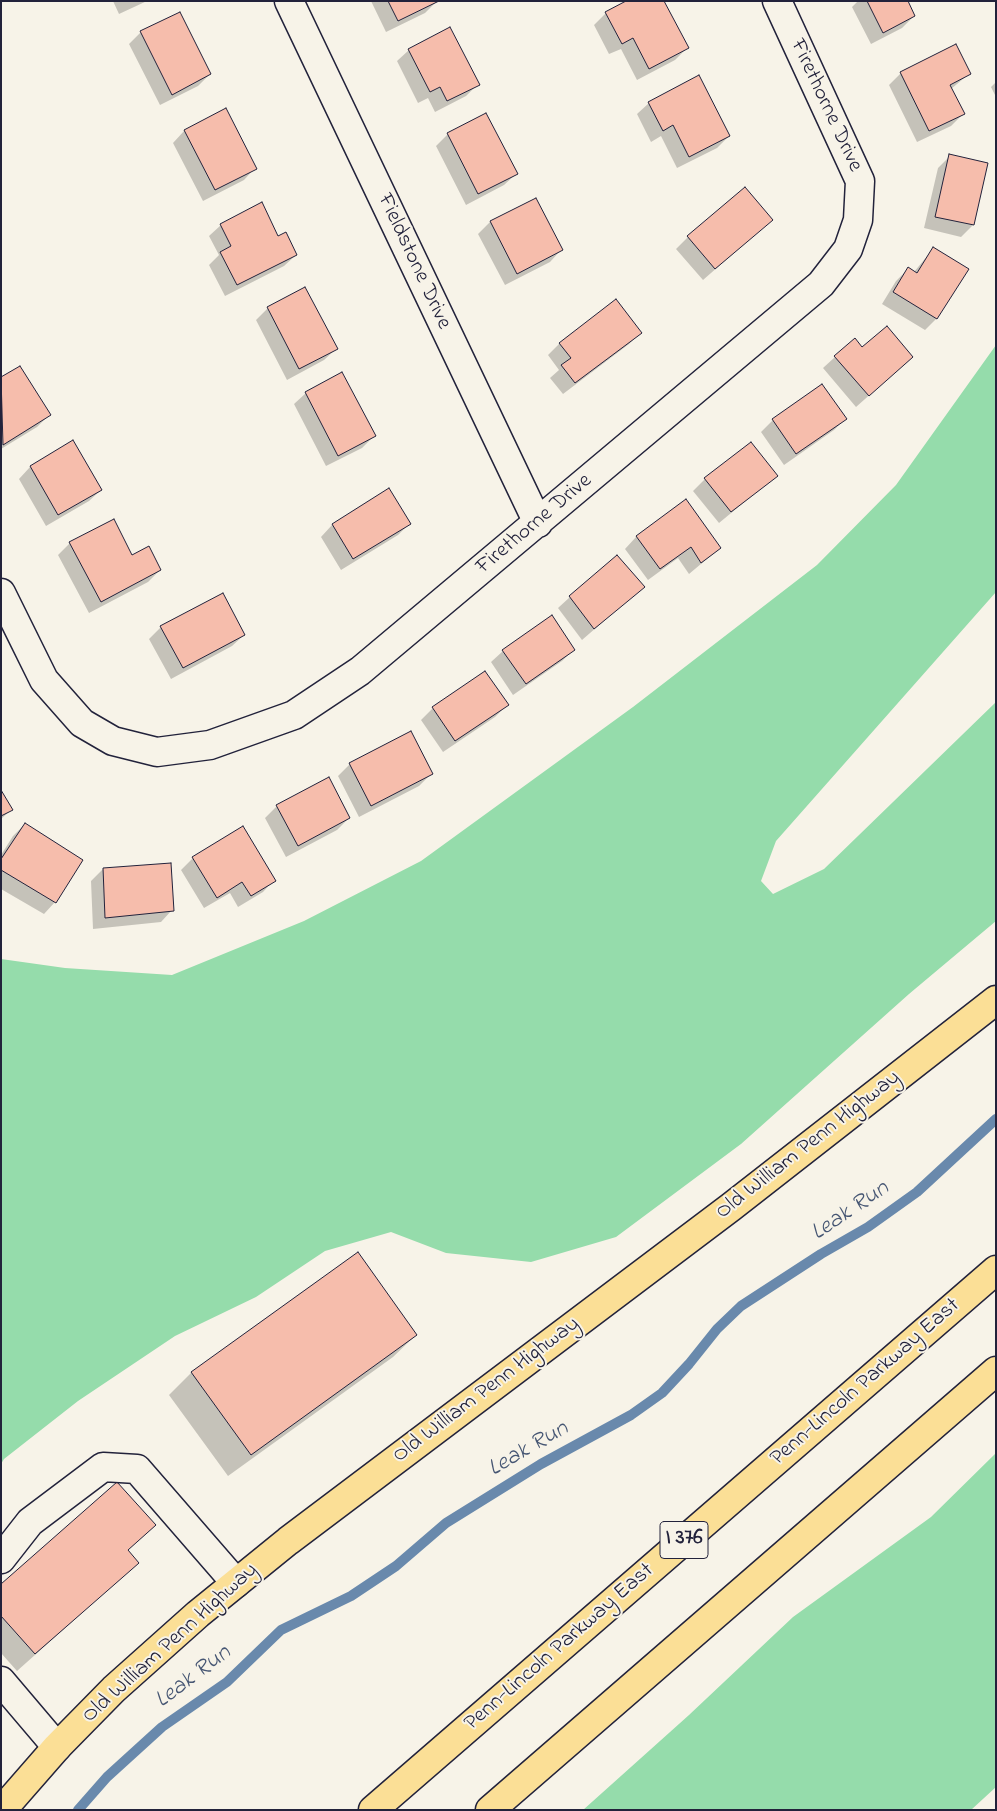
<!DOCTYPE html>
<style>
body{margin:0}
#map{position:relative;width:997px;height:1811px;overflow:hidden;background:#f7f3e8;font-family:"Indie Flower",sans-serif}
canvas{display:block}
.frame{position:absolute;inset:0;border:2px solid #22223b;pointer-events:none}
</style>
<div id="map">
<canvas width="997" height="1811"></canvas>
<div class="frame"></div>
</div>
<script>
const c = document.querySelector('canvas').getContext('2d');
c.lineJoin = 'round';
function paint(path, color) { c.fillStyle = color; c.fill(path, 'evenodd'); }
const shape = rows => new Path2D(rows.map(r => 'M' + r).join(''));
function stroke(path, color, width, dash) { c.strokeStyle = color; c.lineWidth = width; c.lineCap = dash ? 'butt' : 'round'; c.setLineDash(dash || []); c.stroke(path); }
function write(font, color, halo, rows, align = 'center') {
  c.font = font + ' "Indie Flower",sans-serif'; c.lineWidth = 4; c.setLineDash([]); c.textBaseline = 'middle'; c.strokeStyle = halo; c.fillStyle = color; for (const [text, x, y, turn = 0] of rows) {
    c.save(); c.translate(x, y); c.rotate((+turn || 0) * Math.PI / 180); c.textAlign = isNaN(turn) ? turn : align; if (halo) c.strokeText(text, 0, 0); c.fillText(text, 0, 0); c.restore();
  }
}
paint(shape([
 [996,345,996,592,776,841,761,881,773,894,824,869,996,702,996,921,909,994,741,1144,616,1237,531,1262,446,1253,391,1232,325,1251,256,1297,175,1336,78,1401,4,1459,1,1464,1,959,65,968,172,975,304,921,421,861,633,707,817,565,896,485],
 [996,1453,996,1787,971,1810,583,1810,689,1715,793,1617,931,1517]
]), '#95dcab');
paint(shape([
 [113,1,147,1,119,14],
 [371,1,437,1,425,13,386,32],
 [858,1,906,1,914,16,902,28,871,44,852,7],
 [180,13,210,74,198,86,160,105,129,44,141,32],
 [606,13,687,48,675,60,637,80,621,49,609,54,594,25],
 [409,50,478,84,466,96,435,112,428,98,418,103,397,61],
 [901,73,969,74,951,89,963,114,951,126,917,142,889,85],
 [996,82,996,97,991,87],
 [649,103,729,136,717,148,677,168,661,136,651,142,637,114],
 [225,109,255,168,244,180,203,201,173,143,184,131],
 [448,134,516,174,504,185,466,205,436,146],
 [950,156,987,164,973,225,961,237,924,228,938,168],
 [535,199,561,250,550,262,505,285,478,234,490,222],
 [221,225,278,237,296,255,284,266,225,296,209,265,219,255,209,236],
 [759,231,703,280,676,249,688,237],
 [933,249,967,269,936,319,925,330,882,304,896,281,908,269,914,272],
 [616,301,640,333,629,344,563,394,550,378,559,370,548,355,559,344],
 [268,308,336,349,324,360,287,380,256,320],
 [835,357,900,368,856,407,823,368],
 [1,379,49,415,37,427,1,449],
 [822,386,845,419,834,430,784,465,761,432,773,420],
 [306,393,374,436,362,448,326,466,294,404],
 [73,442,101,490,89,501,46,526,19,479,30,467],
 [776,476,719,523,693,491,705,479],
 [389,490,410,523,398,535,341,570,321,537,332,525],
 [686,501,720,548,689,574,678,558,648,580,625,549,636,537],
 [70,543,131,556,160,570,148,582,89,613,58,555],
 [643,587,582,640,558,608,570,597],
 [161,627,244,635,232,646,171,679,149,639],
 [574,649,562,661,513,695,491,662,503,651],
 [507,705,495,717,443,752,421,720,433,708],
 [410,733,431,774,419,786,359,817,338,776,350,764],
 [1,793,11,810,1,819],
 [277,806,349,818,337,830,286,857,265,818],
 [25,824,55,902,44,914,1,889,1,855,13,836],
 [193,858,274,880,263,892,238,907,230,893,204,908,181,870],
 [103,869,172,910,161,922,93,929,91,881],
 [416,1335,393,1357,228,1476,169,1395,192,1372],
 [154,1525,127,1551,119,1580,17,1671,1,1653,1,1586]
]), '#0003');
stroke(shape([
 [78,1810,107,1777,162,1727,227,1682,281,1630,351,1596,396,1566,446,1523,541,1464,631,1415,662,1393,689,1364,717,1329,741,1306,821,1254,868,1227,917,1192,996,1119]
]), '#6989ac', 10);
const building = shape([
 [388,1,439,1,398,21,388,1],
 [626,1,664,1,689,48,649,69,633,38,622,44,605,12,626,1],
 [867,1,908,1,915,16,883,33,867,1],
 [180,12,211,74,172,95,140,31,180,12],
 [450,27,480,85,447,101,440,87,430,92,408,49,450,27],
 [956,44,971,74,950,85,965,114,929,131,900,72,956,44],
 [699,75,730,136,689,157,673,125,663,131,648,102,699,75],
 [226,108,257,169,215,190,184,130,226,108],
 [486,113,518,174,478,194,447,133,486,113],
 [949,154,988,163,974,225,935,217,949,154],
 [745,187,773,220,715,269,687,236,745,187],
 [536,198,563,250,517,274,490,221,536,198],
 [262,202,278,236,286,232,297,255,237,285,220,252,231,246,220,224,262,202],
 [933,247,969,269,937,319,893,292,908,267,917,273,933,247],
 [305,287,338,349,299,369,267,307,305,287],
 [616,299,642,333,575,383,561,365,571,358,559,343,616,299],
 [887,326,913,357,869,396,834,356,855,338,862,347,887,326],
 [20,366,51,415,3,445,1,377,20,366],
 [342,372,376,436,338,456,305,392,342,372],
 [822,384,847,419,796,454,772,419,822,384],
 [73,440,102,490,58,515,30,466,73,440],
 [751,442,778,476,731,512,704,478,751,442],
 [389,488,411,524,353,559,332,524,389,488],
 [686,499,721,548,701,563,691,547,660,569,636,536,686,499],
 [114,519,132,555,149,546,161,570,101,602,69,542,114,519],
 [617,555,645,587,594,629,569,596,617,555],
 [223,593,245,635,183,668,160,626,223,593],
 [552,615,575,650,526,684,502,650,552,615],
 [485,671,509,705,455,741,432,707,485,671],
 [411,731,433,774,371,806,349,763,411,731],
 [329,777,350,818,298,846,276,805,329,777],
 [1,790,13,810,1,816,1,790],
 [25,823,83,860,56,903,1,870,1,859,25,823],
 [243,826,276,881,251,896,242,882,217,898,192,857,243,826],
 [171,863,174,911,105,918,103,868,171,863],
 [358,1252,417,1335,251,1455,191,1372,358,1252],
 [117,1482,156,1525,128,1550,139,1563,35,1654,1,1616,1,1584,117,1482]
]);
paint(building, '#f6bdac');
stroke(building, '#22223b', 1);
const minor = shape([
 [289,1,538,523],
 [1,593,44,680,82,723,113,741,157,752,210,745,294,715,360,671,821,284,848,249,858,220,860,181,777,1],
 [1,1559,30,1522,103,1467,137,1469,236,1583],
 [1,1681,57,1747]
]);
const major = shape([
 [2,1810,57,1747,114,1689,198,1614,288,1541,731,1207,996,1000]
]);
const highway = shape([
 [373,1810,996,1270],
 [490,1810,996,1371]
]);
stroke(minor, '#22223b', 31);
stroke(major, '#22223b', 31);
stroke(highway, '#22223b', 31);
stroke(minor, '#f7f3e8', 28);
stroke(major, '#fbdf96', 28);
stroke(highway, '#fbdf96', 28);
for (const [x, y, w] of [
 [684,1540,48]
]) { const box = new Path2D(); box.roundRect(x - w / 2, y - 18.5, w, 37, 4); c.fillStyle = '#f7f3e8'; c.fill(box); stroke(box, '#22223b', 1); }
write('bold 21px', '#22223b', null, [
 ["I 376",684,1540]
]);
write('22px', '#22223b', '#f7f3e8', [
 ["Firethorne Drive",825,106,65],
 ["Fieldstone Drive",413,262,65],
 ["Firethorne Drive",535,525,-40],
 ["Old William Penn Highway",809,1146,-38],
 ["Penn-Lincoln Parkway East",866,1383,-41],
 ["Old William Penn Highway",487,1391,-37],
 ["Old William Penn Highway",171,1644,-42],
 ["Penn-Lincoln Parkway East",560,1648,-41]
]);
write('italic 24px', '#465673', '#f7f3e8', [
 ["Leak Run",851,1212,-34],
 ["Leak Run",529,1450,-30],
 ["Leak Run",194,1678,-37]
]);
</script>
